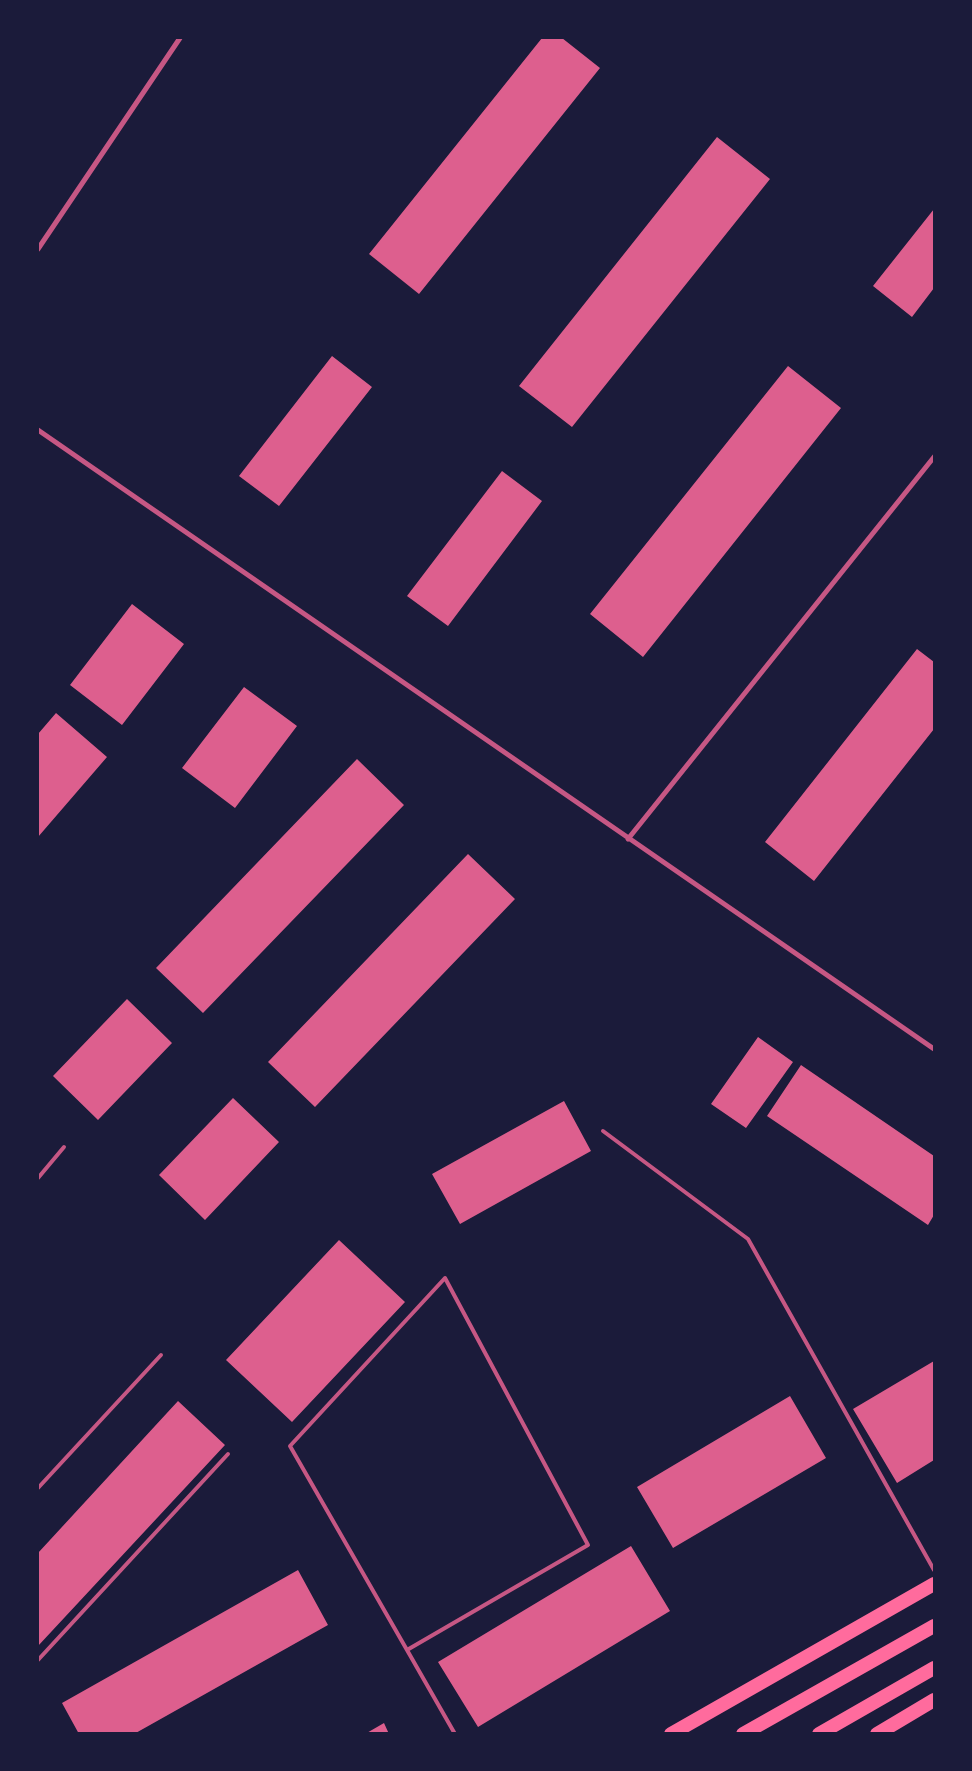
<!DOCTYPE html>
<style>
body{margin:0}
#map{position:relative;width:972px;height:1771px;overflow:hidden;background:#1b1b3a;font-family:"Playfair Display",serif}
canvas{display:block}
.frame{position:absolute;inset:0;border:39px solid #1b1b3a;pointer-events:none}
</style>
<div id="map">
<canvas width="972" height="1771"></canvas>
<div class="frame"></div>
</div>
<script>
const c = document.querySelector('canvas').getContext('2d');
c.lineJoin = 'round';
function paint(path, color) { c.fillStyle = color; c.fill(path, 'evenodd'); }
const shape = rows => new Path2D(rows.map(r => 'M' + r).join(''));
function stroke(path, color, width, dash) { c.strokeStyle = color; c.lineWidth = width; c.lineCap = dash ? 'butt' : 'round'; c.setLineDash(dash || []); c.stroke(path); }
paint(shape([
 [542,38,562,38,600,68,419,294,369,254],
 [717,137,770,179,572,427,519,386],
 [934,209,934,288,912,317,873,286],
 [332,356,372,387,279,506,239,476],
 [788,366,841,408,643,657,590,614],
 [502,471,542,501,448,626,407,596],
 [132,604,184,644,122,725,70,685],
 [917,649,934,662,934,729,814,881,765,842],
 [244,687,297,726,235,808,182,768],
 [56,713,107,757,38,837,38,734],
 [357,759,404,805,203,1013,156,968],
 [468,854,515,899,315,1107,268,1062],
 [127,999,172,1043,98,1120,53,1076],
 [758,1037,793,1062,746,1128,711,1104],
 [801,1065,934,1156,934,1215,928,1225,767,1116],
 [233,1098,279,1142,205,1220,159,1175],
 [564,1101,591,1151,460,1224,432,1174],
 [339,1240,405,1302,292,1422,226,1360],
 [934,1361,934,1460,897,1483,853,1409],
 [790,1396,826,1458,673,1548,637,1487],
 [178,1401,225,1445,38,1646,38,1553],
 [631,1546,670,1611,478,1727,438,1662],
 [298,1570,328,1625,134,1734,79,1734,62,1703],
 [384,1723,389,1734,365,1734]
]), '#dd5f8e');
stroke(shape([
 [603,1131,748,1239,934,1570],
 [38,1178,64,1147],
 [38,1488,161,1355],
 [407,1650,588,1545,445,1278,290,1446,407,1650,455,1734],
 [38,1660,228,1454]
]), '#c65784', 4);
stroke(shape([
 [38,249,180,38],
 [38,430,934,1049],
 [628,839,934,457]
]), '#c65784', 5);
stroke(shape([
 [671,1734,934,1584],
 [743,1734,934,1626],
 [819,1734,934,1668],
 [877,1734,934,1700]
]), '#ff6b9d', 14);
</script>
